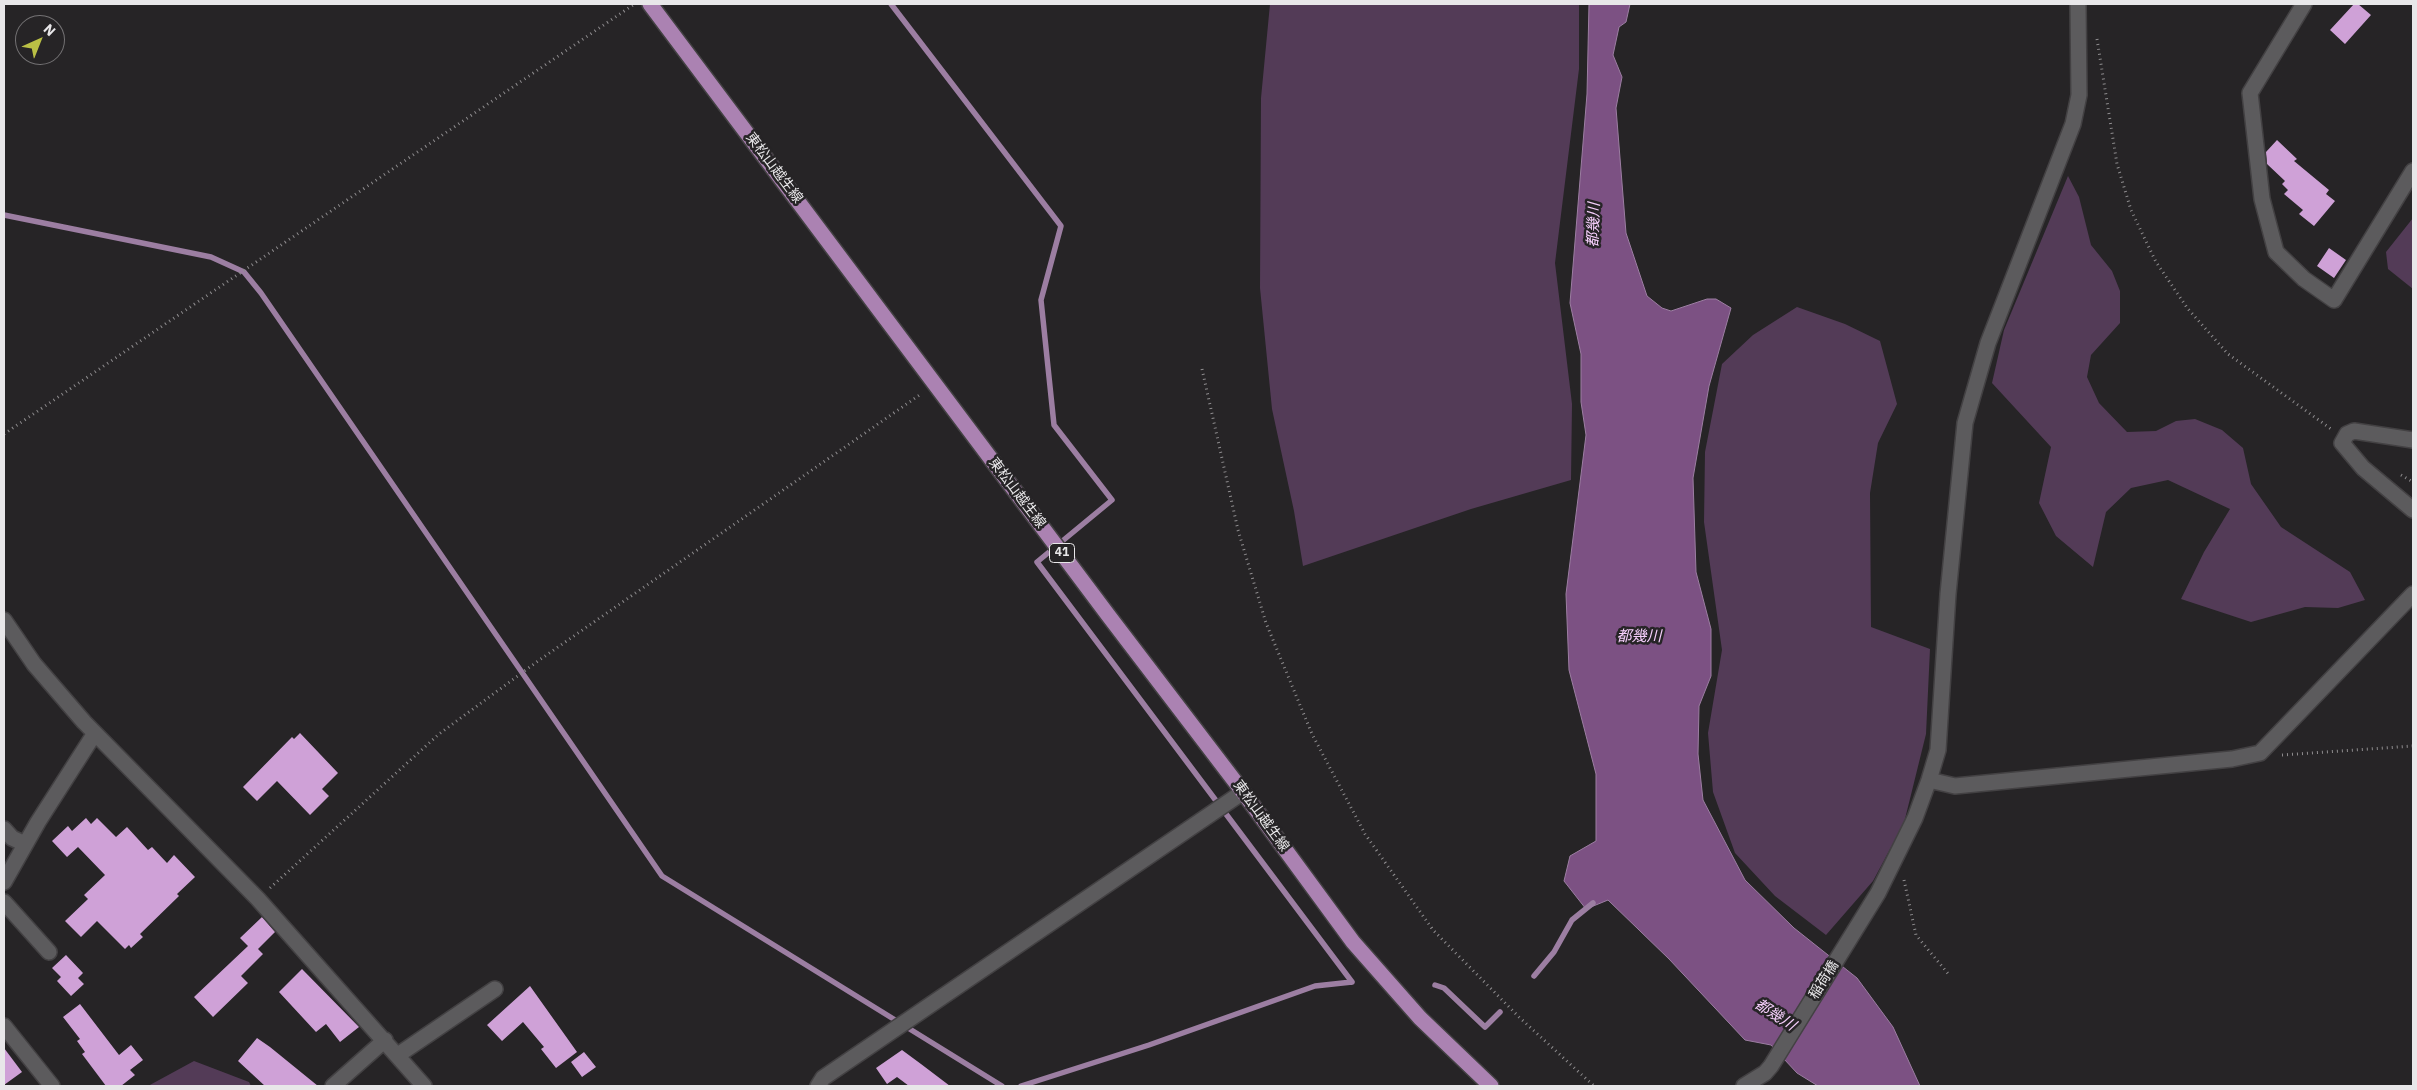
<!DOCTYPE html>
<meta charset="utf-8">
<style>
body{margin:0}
#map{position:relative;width:2417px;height:1090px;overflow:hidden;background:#262426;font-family:"IBM Plex Sans",sans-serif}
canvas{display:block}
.frame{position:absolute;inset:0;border:5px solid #e8e7e9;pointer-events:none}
.north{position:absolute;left:15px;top:15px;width:50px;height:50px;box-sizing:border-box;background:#262426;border:1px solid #747274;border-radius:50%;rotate:44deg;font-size:14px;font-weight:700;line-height:20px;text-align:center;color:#e8e7e9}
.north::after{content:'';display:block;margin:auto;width:18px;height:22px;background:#bac045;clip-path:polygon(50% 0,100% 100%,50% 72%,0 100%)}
</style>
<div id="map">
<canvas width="2417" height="1090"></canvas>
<div class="frame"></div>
<div class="north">N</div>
</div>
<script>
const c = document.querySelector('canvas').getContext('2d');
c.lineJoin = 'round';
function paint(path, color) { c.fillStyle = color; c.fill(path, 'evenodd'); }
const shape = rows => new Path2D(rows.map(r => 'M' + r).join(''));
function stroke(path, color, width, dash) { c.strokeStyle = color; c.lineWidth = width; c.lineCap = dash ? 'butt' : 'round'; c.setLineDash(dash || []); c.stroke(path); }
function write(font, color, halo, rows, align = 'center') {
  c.font = font + ' "IBM Plex Sans","Noto Sans JP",sans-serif'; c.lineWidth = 5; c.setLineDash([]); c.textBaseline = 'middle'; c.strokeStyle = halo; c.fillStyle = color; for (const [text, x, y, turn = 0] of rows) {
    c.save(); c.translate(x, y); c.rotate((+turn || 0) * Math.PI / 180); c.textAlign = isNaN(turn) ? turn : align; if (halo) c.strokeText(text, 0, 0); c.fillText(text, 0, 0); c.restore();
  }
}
paint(shape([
 [1270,4,1579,4,1579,69,1555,263,1572,404,1571,480,1471,509,1303,566,1294,511,1272,409,1260,288,1261,98],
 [2068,176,2079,197,2091,245,2112,271,2120,291,2120,323,2091,355,2087,377,2099,403,2127,432,2156,431,2176,421,2195,419,2222,430,2243,448,2251,484,2281,527,2350,572,2365,600,2338,608,2305,607,2251,622,2181,599,2204,552,2230,509,2168,480,2131,488,2106,512,2093,567,2056,536,2039,503,2051,447,1992,383,2004,330],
 [2413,218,2413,289,2388,269,2386,252],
 [1797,307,1845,324,1880,341,1897,404,1878,443,1870,493,1871,627,1930,649,1926,734,1904,823,1873,881,1826,935,1775,896,1735,853,1713,792,1708,733,1722,650,1704,522,1705,452,1722,364,1753,335],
 [194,1061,249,1082,251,1086,148,1086]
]), '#533b57');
const water = shape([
 [1589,4,1630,4,1626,22,1619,27,1613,55,1622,77,1616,108,1626,233,1647,296,1662,308,1671,311,1707,299,1716,299,1731,308,1709,386,1693,478,1696,572,1711,629,1711,676,1699,706,1698,754,1703,800,1745,880,1794,928,1857,978,1893,1027,1920,1086,1818,1086,1797,1073,1771,1045,1745,1040,1669,959,1608,900,1586,909,1564,881,1570,856,1596,841,1596,774,1569,670,1566,594,1586,435,1581,402,1581,354,1570,303,1587,94,1589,4]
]);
paint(water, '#7c5183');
stroke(water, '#9c7ea2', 1);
stroke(shape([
 [891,4,1061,226,1041,300,1054,425,1112,500,1037,562,1352,982],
 [4,215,211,257,244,272,261,293,662,876,1002,1086],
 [1534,976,1554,952,1572,920,1593,903],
 [1435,985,1444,988,1485,1027,1500,1012],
 [1021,1086,1149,1045,1315,986,1352,982]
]), '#9c7ea2', 5.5);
paint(shape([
 [2354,4,2358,4,2371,15,2345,44,2330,30],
 [2277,140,2297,159,2294,161,2329,190,2326,194,2335,201,2314,226,2299,214,2303,210,2284,194,2288,190,2282,184,2285,181,2267,164,2266,152],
 [2329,248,2346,260,2334,278,2317,266],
 [300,733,338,773,322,789,329,796,310,815,277,781,257,801,243,787,292,737,294,739],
 [86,818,91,824,97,818,116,837,127,827,148,850,152,847,167,863,174,855,195,877,177,894,179,896,140,934,143,937,131,948,129,945,125,949,97,921,81,937,65,921,88,899,84,895,105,875,78,847,67,857,52,841,68,826,72,831],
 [262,917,275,932,258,949,263,954,241,976,248,983,213,1017,194,997,248,946,240,938],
 [66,955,83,973,78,978,84,984,71,996,57,981,61,977,52,968],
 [302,969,359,1027,340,1042,326,1024,316,1032,279,992],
 [530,986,577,1052,556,1068,541,1049,544,1047,523,1022,502,1041,487,1025],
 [80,1004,119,1055,131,1045,143,1060,130,1070,135,1075,121,1086,106,1086,82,1054,85,1052,77,1041,80,1039,63,1017],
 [257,1038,270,1047,318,1086,265,1086,238,1061],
 [4,1048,22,1072,4,1085],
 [902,1050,921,1064,950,1086,909,1086,897,1077,887,1084,876,1068],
 [584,1052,596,1067,582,1077,571,1062]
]), '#cfa1d7');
const minor = shape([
 [2304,4,2250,93,2262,199,2276,252,2304,279,2334,300,2413,171],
 [2413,440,2354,431,2347,434,2342,443,2363,468,2413,510],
 [4,620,34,664,84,722,258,899,424,1086],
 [1929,780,1955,786,2232,759,2260,753,2413,594],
 [4,829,12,838,25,844],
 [4,882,38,822,95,733],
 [4,902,49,952],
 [4,1026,52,1086],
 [398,1055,495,989],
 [333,1086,385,1040],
 [818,1086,823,1078,1243,792],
 [1744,1086,1765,1073,1771,1066,1878,893,1915,818,1929,780,1938,750,1948,594,1965,423,1988,343,2073,124,2079,95,2078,4]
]);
const major = shape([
 [650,4,1108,615,1243,792,1353,942,1420,1018,1491,1086]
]);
stroke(minor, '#434143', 18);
stroke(major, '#434143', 18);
stroke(shape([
 [2097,39,2117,164,2131,210,2156,262,2188,309,2228,354,2331,429],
 [1202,369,1238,530,1266,623,1312,734,1365,834,1433,930,1519,1017,1594,1086],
 [4,434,633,5],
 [2401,475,2413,482],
 [2282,755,2413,746],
 [1904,880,1916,935,1950,976],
 [270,888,439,734,538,661,921,394]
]), '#8f8d8f', 3, [1, 4]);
stroke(minor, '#5c5b5d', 15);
stroke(major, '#ab82b2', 15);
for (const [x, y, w] of [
 [1062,553,25]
]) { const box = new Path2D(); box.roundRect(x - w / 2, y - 9.5, w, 19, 4); c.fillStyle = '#262426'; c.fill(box); stroke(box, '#e8e7e9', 1); }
write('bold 12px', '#e8e7e9', null, [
 ["41",1062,553]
]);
write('14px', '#e8e7e9', '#262426', [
 ["東松山越生線",774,168,53],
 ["東松山越生線",1017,493,53],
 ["東松山越生線",1261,816,54],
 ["稲荷橋",1824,980,-58]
]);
write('italic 15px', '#f6cffc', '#262426', [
 ["都幾川",1594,225,-88],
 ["都幾川",1639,637],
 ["都幾川",1775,1015,33]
]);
</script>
